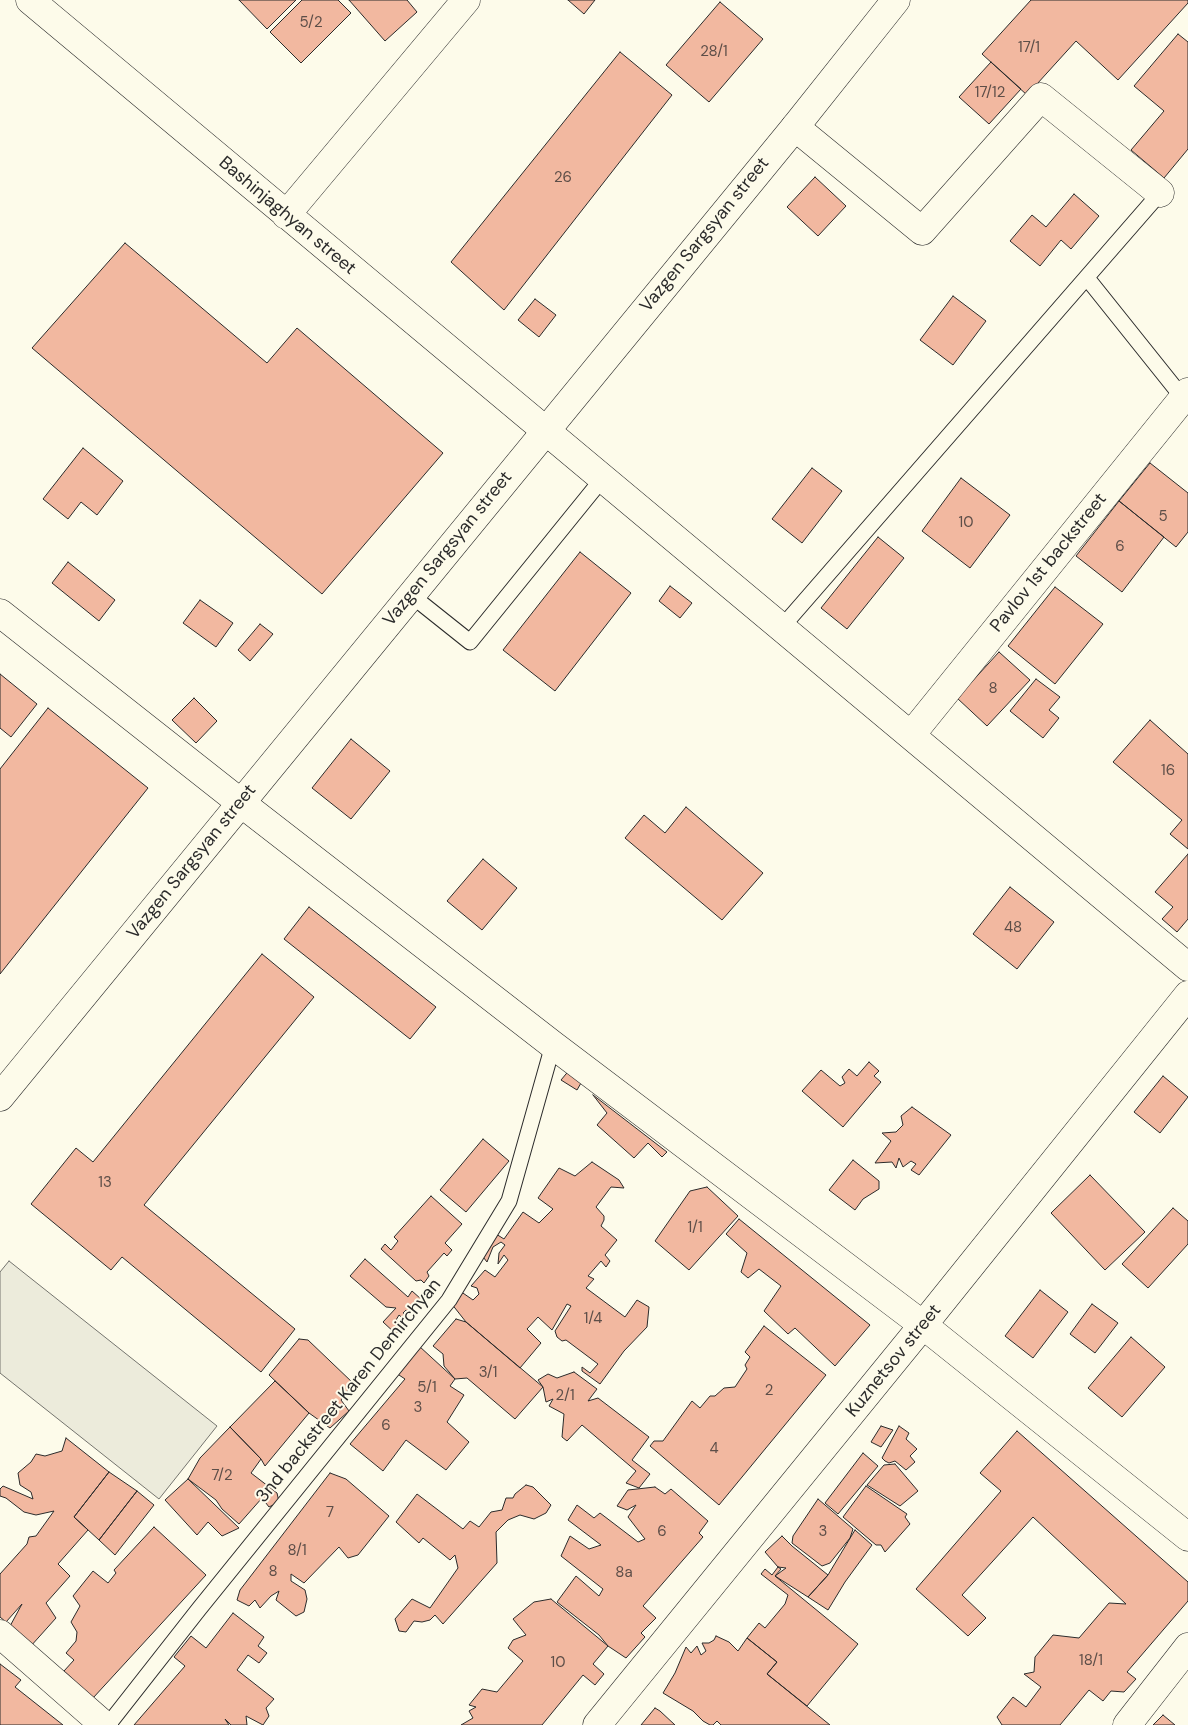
<!DOCTYPE html>
<style>
body{margin:0}
canvas{display:block;background:#fdfbea}
</style>
<canvas width="1188" height="1725"></canvas>
<script>
const c = document.querySelector('canvas').getContext('2d');
c.lineJoin = 'round';
function paint(path, color) { c.fillStyle = color; c.fill(path, 'evenodd'); }
const shape = rows => new Path2D(rows.map(r => 'M' + r).join(''));
function stroke(path, color, width, dash) { c.strokeStyle = color; c.lineWidth = width; c.lineCap = dash ? 'butt' : 'round'; c.setLineDash(dash || []); c.stroke(path); }
function write(font, color, halo, rows, align = 'center') {
  c.font = font + ' "DM Sans",sans-serif'; c.lineWidth = 4; c.setLineDash([]); c.textBaseline = 'middle'; c.strokeStyle = halo; c.fillStyle = color; for (const [text, x, y, turn = 0] of rows) {
    c.save(); c.translate(x, y); c.rotate((+turn || 0) * Math.PI / 180); c.textAlign = isNaN(turn) ? turn : align; if (halo) c.strokeText(text, 0, 0); c.fillText(text, 0, 0); c.restore();
  }
}
const green = shape([
 [9,1261,217,1426,159,1499,0,1373,0,1272,9,1261]
]);
paint(green, '#ecebdb');
stroke(green, '#74746e', 1);
const building = shape([
 [239,0,296,0,267,29,239,0],
 [302,0,338,0,351,13,301,63,270,32,302,0],
 [349,0,407,0,417,12,385,41,349,0],
 [568,0,595,0,584,14,568,0],
 [1031,0,1188,0,1188,3,1118,80,1076,41,1027,95,982,54,1031,0],
 [720,2,763,39,709,102,666,65,720,2],
 [1178,34,1188,42,1188,149,1164,178,1131,150,1164,111,1134,86,1178,34],
 [620,52,672,95,504,310,451,262,620,52],
 [991,62,1021,89,989,124,959,97,991,62],
 [815,177,846,206,818,236,787,207,815,177],
 [1074,194,1099,216,1071,249,1061,240,1040,266,1010,241,1032,215,1046,227,1074,194],
 [125,243,267,363,297,328,443,453,322,594,32,348,125,243],
 [953,296,986,321,953,365,920,340,953,296],
 [535,299,556,315,539,337,518,320,535,299],
 [83,448,123,481,97,515,81,502,68,519,43,499,83,448],
 [1150,463,1188,493,1188,532,1176,547,1119,501,1150,463],
 [812,468,842,491,802,543,772,519,812,468],
 [961,478,1010,515,970,568,922,531,961,478],
 [1119,501,1164,537,1122,592,1076,556,1119,501],
 [878,537,904,558,847,629,821,608,878,537],
 [580,552,631,593,555,691,503,650,580,552],
 [68,562,115,600,99,621,52,583,68,562],
 [670,586,692,603,680,618,659,601,670,586],
 [1055,587,1103,624,1055,684,1008,646,1055,587],
 [200,600,233,623,216,647,183,623,200,600],
 [260,624,273,634,250,661,238,650,260,624],
 [999,652,1030,680,987,726,957,698,999,652],
 [0,674,37,704,11,737,0,728,0,674],
 [1036,679,1060,697,1049,710,1059,718,1043,738,1010,711,1036,679],
 [194,698,217,721,196,743,172,720,194,698],
 [48,708,148,788,0,974,0,769,48,708],
 [1150,720,1188,754,1188,849,1170,834,1182,820,1113,762,1150,720],
 [351,739,390,771,351,819,312,788,351,739],
 [686,807,763,873,722,920,625,838,644,815,665,833,686,807],
 [1188,854,1188,919,1177,932,1162,919,1173,907,1155,892,1188,854],
 [483,859,517,888,482,930,447,901,483,859],
 [1010,887,1054,922,1017,969,973,934,1010,887],
 [309,907,436,1007,410,1039,284,939,309,907],
 [262,954,314,997,144,1205,295,1329,261,1372,122,1257,111,1270,31,1204,76,1148,93,1162,262,954],
 [869,1062,879,1071,874,1076,881,1082,843,1127,802,1091,821,1070,840,1086,845,1083,842,1077,849,1069,857,1076,869,1062],
 [571,1068,581,1083,577,1090,561,1080,571,1068],
 [1163,1076,1188,1097,1160,1133,1134,1112,1163,1076],
 [593,1095,667,1152,662,1157,648,1143,634,1158,597,1125,607,1113,593,1095],
 [912,1107,951,1135,919,1175,911,1170,916,1164,911,1161,903,1167,899,1158,896,1168,892,1162,875,1163,891,1141,882,1133,896,1132,903,1125,901,1116,912,1107],
 [483,1139,509,1161,466,1212,440,1190,483,1139],
 [853,1160,879,1181,879,1189,863,1199,855,1210,829,1190,853,1160],
 [592,1162,619,1180,624,1188,611,1187,596,1207,604,1216,604,1220,601,1226,617,1240,605,1255,610,1261,606,1267,601,1261,588,1276,594,1279,586,1288,625,1317,637,1300,649,1307,647,1327,624,1351,600,1384,582,1371,582,1367,590,1373,598,1364,566,1340,562,1341,557,1337,555,1331,571,1306,567,1304,552,1330,538,1317,527,1329,541,1343,520,1368,466,1322,451,1303,460,1291,473,1300,479,1294,477,1288,471,1286,485,1270,495,1277,508,1260,504,1255,498,1264,499,1253,505,1245,501,1242,493,1247,487,1262,480,1253,496,1234,504,1239,523,1212,539,1223,553,1209,538,1198,559,1168,575,1176,592,1162],
 [1090,1175,1145,1232,1105,1270,1051,1213,1090,1175],
 [707,1187,738,1216,689,1270,655,1241,690,1191,707,1187],
 [431,1196,462,1224,445,1243,452,1250,447,1256,444,1253,427,1272,429,1276,424,1283,421,1280,416,1281,381,1249,385,1244,391,1250,398,1241,394,1237,431,1196],
 [1173,1208,1188,1221,1188,1244,1148,1288,1122,1264,1173,1208],
 [739,1219,870,1325,835,1366,795,1328,788,1334,764,1311,781,1286,759,1269,748,1278,741,1272,747,1253,726,1234,739,1219],
 [365,1259,408,1297,412,1291,421,1299,409,1313,406,1310,403,1313,407,1317,405,1320,399,1315,396,1320,403,1326,396,1334,383,1322,396,1308,386,1307,350,1276,365,1259],
 [1040,1290,1068,1312,1033,1358,1005,1336,1040,1290],
 [1092,1304,1118,1323,1095,1353,1070,1334,1092,1304],
 [456,1319,466,1322,543,1387,515,1419,467,1378,455,1379,444,1366,443,1354,433,1346,456,1319],
 [764,1326,826,1375,719,1505,650,1446,654,1441,663,1441,692,1401,700,1408,710,1396,715,1396,724,1388,735,1387,747,1369,745,1365,750,1357,745,1352,764,1326],
 [1131,1337,1165,1367,1122,1417,1088,1388,1131,1337],
 [299,1339,308,1340,353,1383,341,1400,349,1411,330,1428,309,1413,269,1375,299,1339],
 [419,1346,455,1379,450,1386,464,1395,447,1422,469,1442,446,1470,406,1440,383,1471,350,1444,405,1379,396,1373,419,1346],
 [574,1372,597,1389,588,1401,598,1398,649,1437,632,1460,650,1474,639,1488,626,1483,636,1471,582,1425,567,1441,562,1437,564,1414,549,1406,553,1399,546,1402,543,1387,538,1380,548,1374,557,1378,574,1372],
 [275,1381,309,1413,265,1466,261,1459,230,1427,275,1381],
 [881,1426,893,1430,881,1447,871,1442,881,1426],
 [899,1426,909,1433,906,1439,917,1449,910,1456,915,1462,906,1470,895,1461,889,1463,885,1461,882,1458,899,1426],
 [230,1427,261,1459,251,1473,277,1493,279,1502,269,1507,262,1498,239,1524,222,1509,216,1500,188,1479,200,1458,230,1427],
 [1017,1431,1188,1582,1188,1601,1127,1672,1136,1679,1124,1692,1111,1691,1103,1701,1089,1690,1060,1725,1002,1725,997,1717,1013,1697,1026,1707,1041,1687,1024,1674,1034,1672,1035,1657,1053,1635,1079,1638,1109,1603,1126,1604,1033,1517,962,1595,986,1618,968,1636,916,1589,1001,1491,980,1473,1017,1431],
 [66,1438,109,1472,74,1517,88,1530,58,1564,70,1576,46,1603,56,1618,30,1647,9,1628,22,1604,6,1622,0,1617,0,1574,27,1544,29,1537,36,1536,54,1511,36,1515,24,1512,6,1498,0,1496,0,1489,3,1486,33,1499,31,1492,20,1485,18,1473,31,1462,36,1454,45,1456,62,1451,66,1438],
 [863,1453,878,1466,838,1514,825,1503,863,1453],
 [895,1464,918,1491,900,1506,867,1485,884,1465,895,1464],
 [109,1472,137,1491,99,1540,74,1517,109,1472],
 [330,1473,346,1479,389,1516,358,1555,348,1558,339,1547,304,1583,291,1574,291,1581,305,1590,307,1599,304,1612,296,1616,276,1600,279,1591,271,1596,260,1608,255,1600,249,1606,237,1600,240,1590,330,1473],
 [188,1479,239,1528,222,1536,208,1522,197,1535,165,1500,188,1479],
 [526,1485,533,1487,551,1505,546,1513,534,1519,520,1515,508,1520,496,1532,497,1563,443,1624,435,1615,430,1620,422,1622,414,1621,406,1632,399,1631,395,1619,412,1599,430,1608,458,1568,455,1555,450,1560,423,1538,419,1543,396,1522,417,1494,463,1529,470,1521,479,1527,491,1512,502,1510,506,1498,513,1498,515,1494,526,1485],
 [866,1486,907,1514,905,1517,910,1524,885,1552,881,1545,876,1545,843,1517,866,1486],
 [655,1487,665,1494,671,1489,708,1521,699,1533,703,1537,643,1606,656,1618,641,1633,645,1637,626,1658,608,1646,599,1635,557,1602,576,1576,599,1596,603,1589,561,1556,570,1536,589,1549,601,1545,568,1520,577,1505,594,1518,600,1513,638,1542,645,1539,628,1517,636,1505,627,1510,617,1506,628,1490,655,1487],
 [137,1491,154,1505,115,1555,99,1540,137,1491],
 [818,1499,853,1529,850,1538,830,1563,822,1566,792,1543,793,1536,818,1499],
 [154,1527,206,1575,93,1698,64,1671,74,1660,66,1653,76,1641,77,1632,71,1622,80,1606,73,1596,93,1571,108,1583,116,1573,114,1570,154,1527],
 [855,1530,872,1545,845,1582,828,1610,808,1597,828,1575,855,1530],
 [782,1536,792,1546,828,1575,808,1597,775,1576,786,1568,778,1567,765,1552,782,1536],
 [778,1567,781,1569,775,1576,858,1644,807,1706,767,1674,777,1662,747,1638,759,1623,765,1628,785,1604,788,1595,761,1574,765,1569,772,1575,778,1567],
 [551,1599,608,1646,593,1664,604,1674,595,1685,583,1675,542,1725,461,1725,473,1718,469,1711,476,1707,469,1705,482,1689,497,1692,523,1661,508,1648,513,1640,526,1635,513,1619,534,1602,551,1599],
 [233,1613,264,1637,258,1646,267,1653,259,1663,248,1655,237,1670,274,1699,266,1708,269,1716,263,1725,246,1716,247,1725,231,1725,225,1719,229,1725,134,1725,185,1666,174,1657,191,1636,206,1648,233,1613],
 [716,1636,729,1642,738,1651,747,1638,777,1662,767,1674,830,1725,721,1725,717,1721,713,1725,710,1725,703,1721,693,1711,663,1693,675,1673,686,1647,691,1653,697,1646,701,1655,706,1651,702,1643,709,1643,714,1640,716,1636],
 [0,1664,21,1680,15,1687,63,1725,0,1725,0,1664],
 [655,1708,660,1711,675,1725,641,1725,655,1708],
 [1163,1715,1175,1725,1153,1725,1163,1715]
]);
paint(building, '#f2b8a0');
stroke(building, '#2b2b2b', 1);
const lane = shape([
 [1087,278,1183,398],
 [411,595,470,642,603,478],
 [782,627,1160,193],
 [108,1725,199,1609,449,1300,509,1201,553,1045]
]);
const street = shape([
 [30,0,1188,967],
 [795,127,922,231,1041,97,1160,193],
 [286,215,466,0],
 [0,613,241,803,553,1045,923,1325,1188,1537],
 [911,735,1188,392],
 [0,1634,104,1725],
 [597,1725,923,1325,1188,995],
 [1127,1725,1188,1647]
]);
const highway = shape([
 [0,1097,795,127,896,0]
]);
stroke(lane, '#2b2b2b', 17);
stroke(street, '#2b2b2b', 29);
stroke(highway, '#2b2b2b', 29);
stroke(lane, '#fdfbea', 15);
stroke(street, '#fdfbea', 28);
stroke(highway, '#fdfbea', 28);
write('15px', '#5d4e48', null, [
 ["5/2",311,23],
 ["17/1",1029,48],
 ["28/1",714,52],
 ["17/12",990,93],
 ["26",563,178],
 ["5",1163,517],
 ["10",966,523],
 ["6",1120,547],
 ["8",993,689],
 ["16",1168,771],
 ["48",1013,928],
 ["13",105,1183],
 ["1/1",695,1228],
 ["1/4",593,1319],
 ["3/1",488,1373],
 ["5/1",427,1388],
 ["2",769,1391],
 ["2/1",565,1396],
 ["3",418,1408],
 ["6",386,1426],
 ["4",714,1449],
 ["7/2",222,1476],
 ["7",330,1513],
 ["6",662,1532],
 ["3",823,1532],
 ["8/1",297,1551],
 ["8",273,1572],
 ["8a",624,1573],
 ["18/1",1091,1661],
 ["10",558,1663]
]);
write('18px', '#2b2b2b', '#fdfbea', [
 ["Bashinjaghyan street",287,216,40],
 ["Vazgen Sargsyan street",705,235,-51],
 ["Vazgen Sargsyan street",448,549,-51],
 ["Pavlov 1st backstreet",1049,563,-51],
 ["Vazgen Sargsyan street",192,862,-51],
 ["Kuznetsov street",894,1361,-51],
 ["3nd backstreet Karen Demirchyan",349,1391,-51]
]);
</script>
